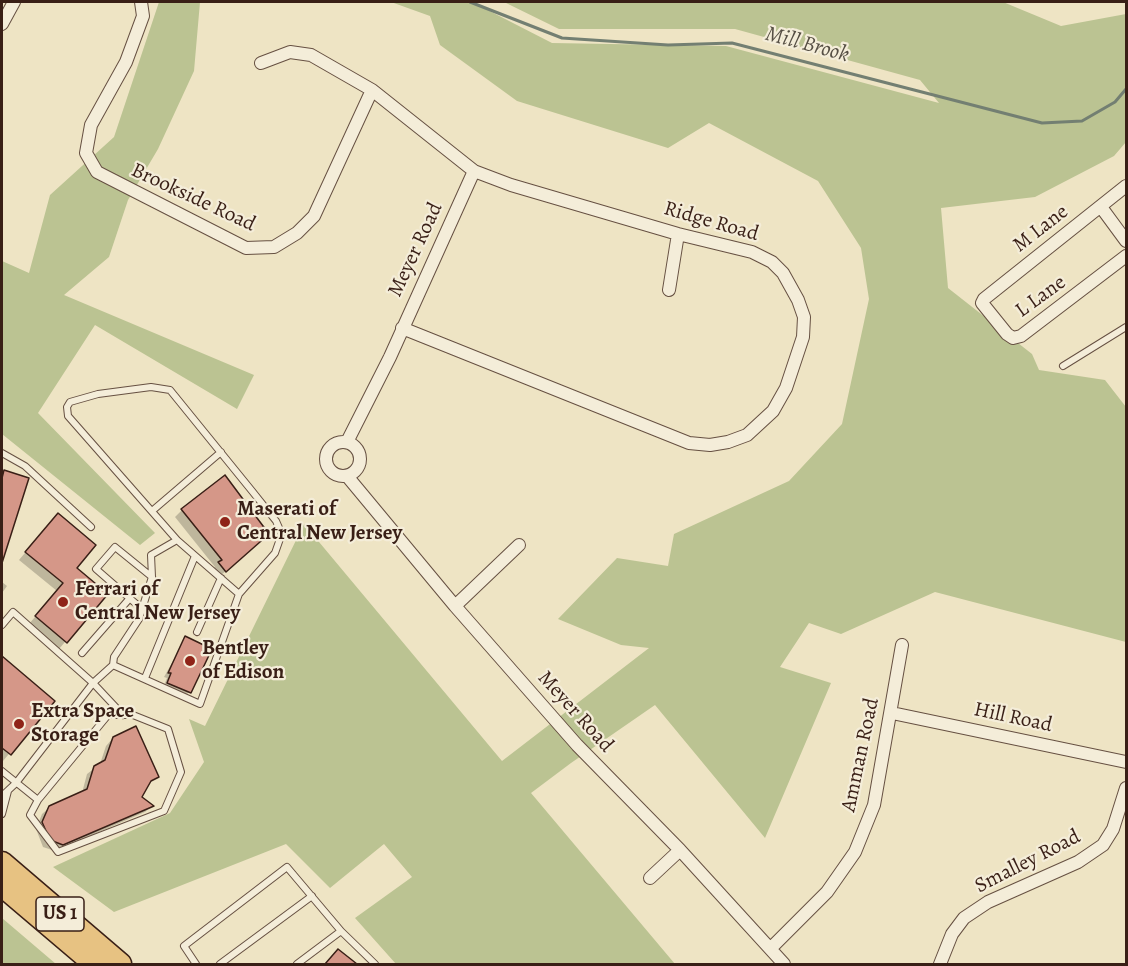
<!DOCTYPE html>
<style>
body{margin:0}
#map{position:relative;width:1128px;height:966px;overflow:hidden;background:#eee4c4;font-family:Alegreya,serif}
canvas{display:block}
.frame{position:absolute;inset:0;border:3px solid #391f16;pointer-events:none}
</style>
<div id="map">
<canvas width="1128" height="966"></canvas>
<div class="frame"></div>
</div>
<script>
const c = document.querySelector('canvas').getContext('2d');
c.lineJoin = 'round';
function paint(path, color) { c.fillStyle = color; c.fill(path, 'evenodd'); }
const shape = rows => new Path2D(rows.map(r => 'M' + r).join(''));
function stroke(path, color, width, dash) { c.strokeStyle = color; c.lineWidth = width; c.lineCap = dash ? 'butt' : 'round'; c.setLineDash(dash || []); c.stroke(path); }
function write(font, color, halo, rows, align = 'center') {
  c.font = font + ' Alegreya,serif'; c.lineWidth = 4.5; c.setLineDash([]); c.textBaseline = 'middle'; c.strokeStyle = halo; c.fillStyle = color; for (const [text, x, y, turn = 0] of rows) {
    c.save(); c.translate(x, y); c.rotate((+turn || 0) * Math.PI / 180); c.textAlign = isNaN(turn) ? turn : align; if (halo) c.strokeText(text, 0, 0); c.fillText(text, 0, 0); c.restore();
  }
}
paint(shape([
 [159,2,200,2,194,71,158,149,128,200,109,257,64,295,254,375,237,409,95,325,38,413,155,533,140,545,2,434,2,261,29,273,50,195,114,137],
 [391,2,472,2,552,43,726,46,939,103,920,80,735,29,559,29,504,2,1003,2,1061,26,1126,14,1126,142,1114,156,1035,197,941,208,948,288,1032,354,1039,370,1105,380,1126,407,1126,642,935,592,841,634,809,623,780,667,831,683,765,838,655,705,571,763,531,793,675,964,396,964,355,918,412,877,384,844,330,888,286,844,114,912,53,867,170,813,204,762,189,719,205,726,304,524,502,761,649,648,621,645,558,619,617,558,668,566,674,534,789,481,842,424,869,299,861,248,818,181,709,123,668,148,517,101,440,45,430,16],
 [2,918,56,964,2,964]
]), '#bbc392');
paint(shape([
 [4,471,27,479,2,558,2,474],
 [182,510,260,541,219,577,212,570,215,567,175,517],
 [51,522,75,568,106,594,59,649,29,624,57,591,19,560],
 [2,582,7,586,2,593],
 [186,638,189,692,184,697,163,688,167,678,164,677],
 [2,658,53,701,3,761,2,760],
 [113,738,158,777,146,785,140,797,152,806,145,812,55,851,43,847,36,829,42,814,50,807,82,793,87,774,100,764,106,746]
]), '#0003');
stroke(shape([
 [470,2,562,38,668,45,732,43,1042,123,1082,121,1115,102,1126,89]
]), '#737f72', 3);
const building = shape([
 [4,470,29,478,2,563,2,478,4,470],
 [225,475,269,534,226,572,218,562,222,560,181,509,225,475],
 [58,513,96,545,77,568,108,594,67,643,35,616,63,583,25,552,58,513],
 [185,636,212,649,191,693,167,683,171,673,168,673,185,636],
 [2,656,55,701,11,755,2,748,2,656],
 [136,726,159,777,151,781,142,797,154,806,63,845,50,840,42,822,49,806,87,789,94,766,105,760,113,737,136,726],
 [338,949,357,964,325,964,338,949]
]);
paint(building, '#d59788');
stroke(building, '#391f16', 1.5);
const lane = shape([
 [1063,366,1126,327],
 [2,453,25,466,91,527],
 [152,511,221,452],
 [177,540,68,416,67,407,70,402,98,394,151,387,170,390,252,491,276,521,280,530,281,536,275,553,239,594],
 [142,609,96,569,115,547,152,577],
 [2,625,13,612,93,683,123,715],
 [197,632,221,578],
 [82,653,130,598],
 [145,678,195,556],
 [108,715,133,715,168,729,181,772,164,811,58,852,30,815,38,800,108,715],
 [2,771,38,800],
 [2,796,16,783,93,683,113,665,114,657,139,619,152,577,151,555,177,540,239,594,200,704,113,665],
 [2,814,8,791],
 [196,964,184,946,287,867,341,931],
 [220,964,312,896],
 [297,964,341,931,375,964]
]);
const street = shape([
 [141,2,143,16,126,62,91,125,86,153,97,172,246,248,274,247,297,233,314,216,372,90],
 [2,24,14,2],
 [261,63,290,52,311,55,372,90,474,171,511,185,678,234,752,252,772,262,783,273,798,300,804,317,803,337,786,388,773,411,747,435,728,442,710,445,689,443,402,328],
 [1126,186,984,299,982,303,1007,334,1013,338,1021,336,1126,256],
 [1101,207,1126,241],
 [669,290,678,234],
 '326 459a17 17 0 1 1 34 0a17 17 0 1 1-34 0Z',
 [347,442,390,357,474,171],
 [347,476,455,606,577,745,680,850,784,964],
 [455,606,519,545],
 [892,713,1126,762],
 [650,878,680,850],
 [771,948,827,892,855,852,874,805,902,645],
 [940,964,952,934,964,918,988,902,1078,862,1103,845,1113,829,1126,788]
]);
const highway = shape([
 [2,863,120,964],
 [2,885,95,964]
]);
stroke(lane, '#665042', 8);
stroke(street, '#665042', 14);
stroke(highway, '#391f16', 25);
stroke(lane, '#f4edd9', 6);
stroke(street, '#f4edd9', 12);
stroke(highway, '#e7c282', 22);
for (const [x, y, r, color] of [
 [225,522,6,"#8f2418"],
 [63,602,6,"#8f2418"],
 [190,661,6,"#8f2418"],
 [19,724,6,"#8f2418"]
]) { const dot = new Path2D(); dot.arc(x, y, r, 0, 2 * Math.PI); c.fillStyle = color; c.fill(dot); stroke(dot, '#f4edd9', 2); }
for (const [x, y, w] of [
 [60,914,48]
]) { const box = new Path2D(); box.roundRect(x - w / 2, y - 17, w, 34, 4.5); c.fillStyle = '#f4edd9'; c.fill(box); stroke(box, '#391f16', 1.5); }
write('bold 20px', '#391f16', null, [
 ["US 1",60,914]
]);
write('21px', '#391f16', '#f4edd9', [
 ["Brookside Road",193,198,25],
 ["Ridge Road",711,222,16],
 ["M Lane",1041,229,-38],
 ["Meyer Road",416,250,-65],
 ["L Lane",1041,297,-36],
 ["Meyer Road",575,712,48],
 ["Hill Road",1013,718,12],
 ["Amman Road",861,755,-78],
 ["Smalley Road",1028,862,-27]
]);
write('bold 21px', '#391f16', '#f4edd9', [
 ["Maserati of",237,510],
 ["Central New Jersey",237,534],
 ["Ferrari of",75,590],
 ["Central New Jersey",75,614],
 ["Bentley",202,649],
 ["of Edison",202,673],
 ["Extra Space",31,712],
 ["Storage",31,736]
], 'left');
write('italic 22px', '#564f44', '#f4edd9', [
 ["Mill Brook",807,45,15]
]);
</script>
